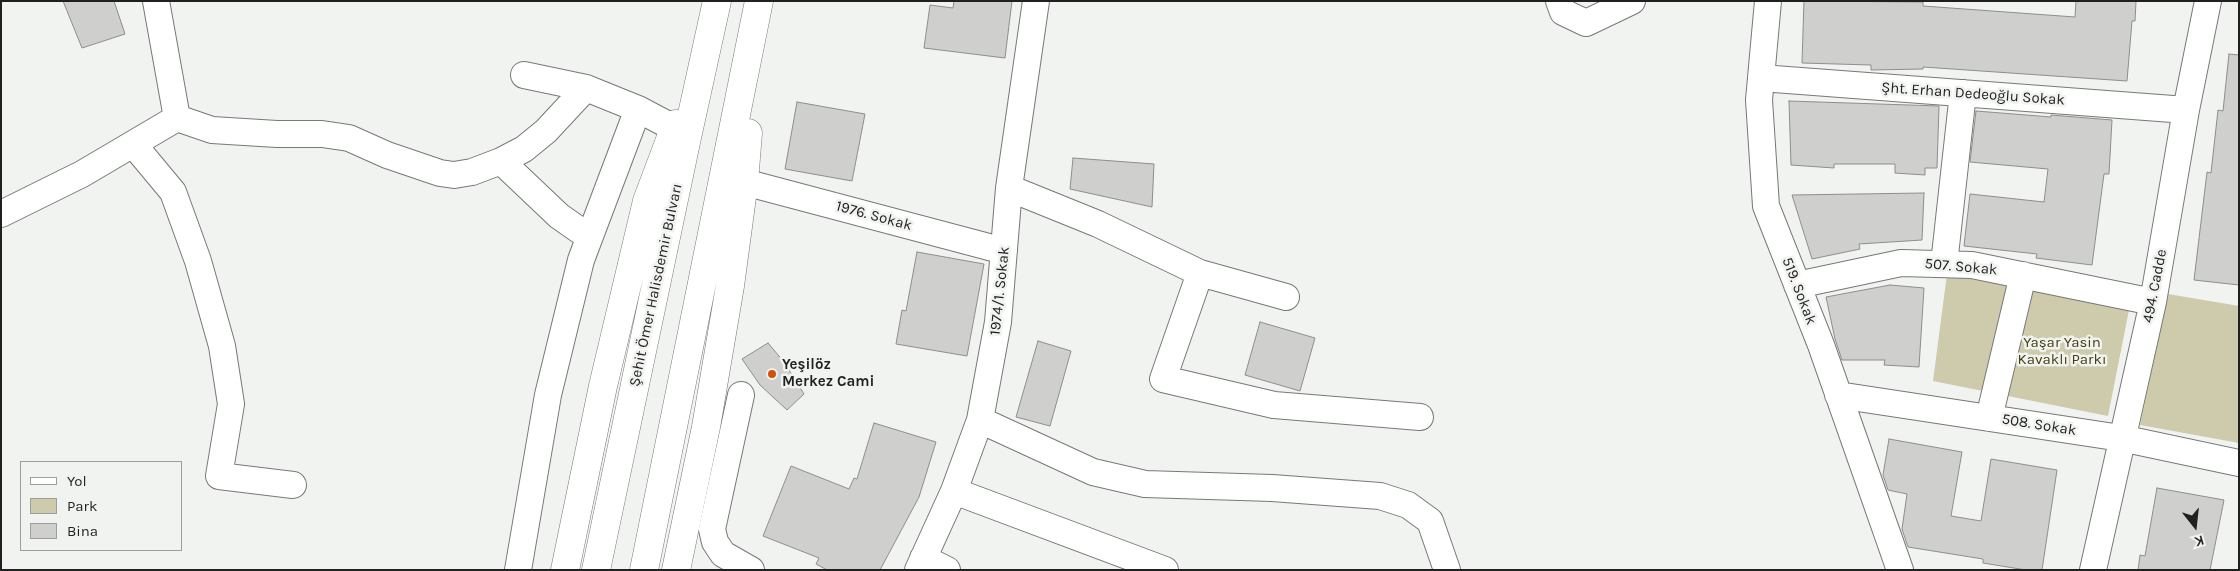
<!DOCTYPE html>
<meta charset="utf-8">
<style>
body{margin:0}
#map{position:relative;width:2240px;height:571px;overflow:hidden;background:#f1f3f0;font-family:Karla,sans-serif}
canvas{display:block}
.frame{position:absolute;inset:0;border:2px solid #1f201f;pointer-events:none}
.legend{position:absolute;left:20px;top:461px;width:162px;height:90px;box-sizing:border-box;background:#f1f3f0;border:1px solid #9d9f9c;margin:0;padding:6px 9px;list-style:none;font-size:15px;color:#1f201f}
.legend li{display:flex;align-items:center;gap:10px;height:25px}
.legend b{width:25px;border:1px solid #9d9f9c}
.north{position:absolute;left:2170px;top:501px;width:50px;height:50px;-webkit-text-stroke:4px #f1f3f0;paint-order:stroke;rotate:164deg;font-size:14px;font-weight:700;line-height:20px;text-align:center;color:#1f201f}
.north::after{content:'';display:block;margin:auto;width:18px;height:22px;background:#1f201f;clip-path:polygon(50% 0,100% 100%,50% 72%,0 100%)}
</style>
<div id="map">
<canvas width="2240" height="571"></canvas>
<div class="frame"></div>
<ul class="legend">
<li><b style="height:6px;background:#fff"></b>Yol</li>
<li><b style="height:14px;background:#cecaac"></b>Park</li>
<li><b style="height:14px;background:#cfd0cd"></b>Bina</li>
</ul>
<div class="north">K</div>
</div>
<script>
const c = document.querySelector('canvas').getContext('2d');
c.lineJoin = 'round';
function paint(path, color) { c.fillStyle = color; c.fill(path, 'evenodd'); }
const shape = rows => new Path2D(rows.map(r => 'M' + r).join(''));
function stroke(path, color, width, dash) { c.strokeStyle = color; c.lineWidth = width; c.lineCap = dash ? 'butt' : 'round'; c.setLineDash(dash || []); c.stroke(path); }
function write(font, color, halo, rows, align = 'center') {
  c.font = font + ' Karla,sans-serif'; c.lineWidth = 5; c.setLineDash([]); c.textBaseline = 'middle'; c.strokeStyle = halo; c.fillStyle = color; for (const [text, x, y, turn = 0] of rows) {
    c.save(); c.translate(x, y); c.rotate((+turn || 0) * Math.PI / 180); c.textAlign = isNaN(turn) ? turn : align; if (halo) c.strokeText(text, 0, 0); c.fillText(text, 0, 0); c.restore();
  }
}
paint(shape([
 [1947,274,2129,310,2108,416,1933,381],
 [2168,294,2239,306,2239,443,2140,425]
]), '#cecaac');
const building = shape([
 [63,1,114,1,125,34,82,48,63,1],
 [954,1,1012,1,1005,58,924,48,930,5,953,8,954,1],
 [1804,1,1923,2,1923,6,2075,17,2076,1,2136,1,2135,21,2132,21,2127,81,1923,67,1923,69,1871,70,1871,65,1802,63,1804,1],
 [2229,54,2239,55,2239,285,2194,280,2207,172,2211,173,2218,110,2223,111,2229,54],
 [1789,101,1939,106,1937,168,1925,168,1925,175,1895,173,1895,164,1834,164,1834,168,1791,165,1789,101],
 [797,102,865,114,852,181,785,169,797,102],
 [1976,111,2051,117,2051,115,2112,120,2109,174,2104,174,2092,265,2036,258,2037,254,1964,246,1970,194,2044,202,2048,169,1970,162,1976,111],
 [1073,158,1154,164,1152,207,1070,189,1073,158],
 [1924,193,1922,240,1859,244,1860,249,1812,259,1792,195,1924,193],
 [917,252,984,264,967,356,896,344,902,310,906,311,917,252],
 [1890,285,1924,288,1919,367,1884,365,1885,360,1842,360,1835,339,1826,297,1890,285],
 [1260,322,1315,338,1300,391,1245,375,1260,322],
 [1038,341,1071,351,1050,426,1016,417,1038,341],
 [768,343,784,362,804,394,787,410,760,385,742,359,768,343],
 [874,423,936,442,919,497,880,570,827,570,816,564,819,558,763,536,791,466,849,489,854,478,857,479,874,423],
 [1889,439,1962,452,1951,516,1981,521,1991,459,2057,470,2042,570,2026,570,1983,563,1983,559,1908,547,1902,529,1907,494,1888,490,1883,475,1889,439],
 [2157,488,2224,500,2210,570,2138,570,2140,555,2145,556,2157,488]
]);
paint(building, '#cfd0cd');
stroke(building, '#8d8e8b', 1);
const minor = shape([
 [156,1,177,118],
 [1559,1,1563,12,1586,23,1632,1],
 [1768,1,1759,100,1766,206,1821,345,1900,570],
 [524,75,586,88,638,109,674,128],
 [1761,78,2186,110],
 [133,144,173,192,198,261,222,346,231,404,219,476,293,485],
 [501,161,559,216,589,237],
 [744,182,1004,251],
 [1009,188,1098,224,1200,273,1286,297],
 [1,214,82,174,177,118,212,130,277,134,322,134,349,138,387,155,440,173,454,175,472,172,501,161,524,149,546,131,586,88],
 [1944,264,1963,93],
 [1200,273,1163,379,1274,405,1420,417],
 [1797,285,1901,263,1972,265,2153,302],
 [741,395,712,529,715,542,723,554,751,570],
 [1838,395,2121,438,2239,463],
 [1989,418,2023,275],
 [980,420,1093,472,1145,484,1272,488,1380,496,1408,505,1430,521,1447,570],
 [954,491,1165,570],
 [923,558,947,570],
 [518,570,548,395,581,260,638,109],
 [918,570,954,491,980,420,998,322,1009,188,1036,1],
 [2093,570,2153,302,2186,110,2208,1]
]);
const highway = shape([
 [565,570,603,386,647,201,676,124],
 [596,570,686,142,717,1],
 [644,570,759,1],
 [676,570,706,427,730,286,744,182,748,133]
]);
stroke(minor, '#777976', 28);
stroke(highway, '#777976', 29);
stroke(minor, '#fff', 26);
stroke(highway, '#fff', 28);
for (const [x, y, r, color] of [
 [772,374,5,"#d44f09"]
]) { const dot = new Path2D(); dot.arc(x, y, r, 0, 2 * Math.PI); c.fillStyle = color; c.fill(dot); stroke(dot, '#f1f3f0', 2); }
write('15px', '#1f201f', '#f1f3f0', [
 ["Şht. Erhan Dedeoğlu Sokak",1973,94,4],
 ["1976. Sokak",874,216,15],
 ["507. Sokak",1961,267,5],
 ["Şehit Ömer Halisdemir Bulvarı",656,285,-78],
 ["494. Cadde",2155,286,-79],
 ["1974/1. Sokak",1000,291,-84],
 ["519. Sokak",1799,291,69],
 ["508. Sokak",2039,425,9]
]);
write('15px', '#443e11', '#f1f3f0', [
 ["Yaşar Yasin",2062,343],
 ["Kavaklı Parkı",2062,360]
]);
write('bold 15px', '#1f201f', '#f1f3f0', [
 ["Yeşilöz",782,365],
 ["Merkez Cami",782,382]
], 'left');
</script>
